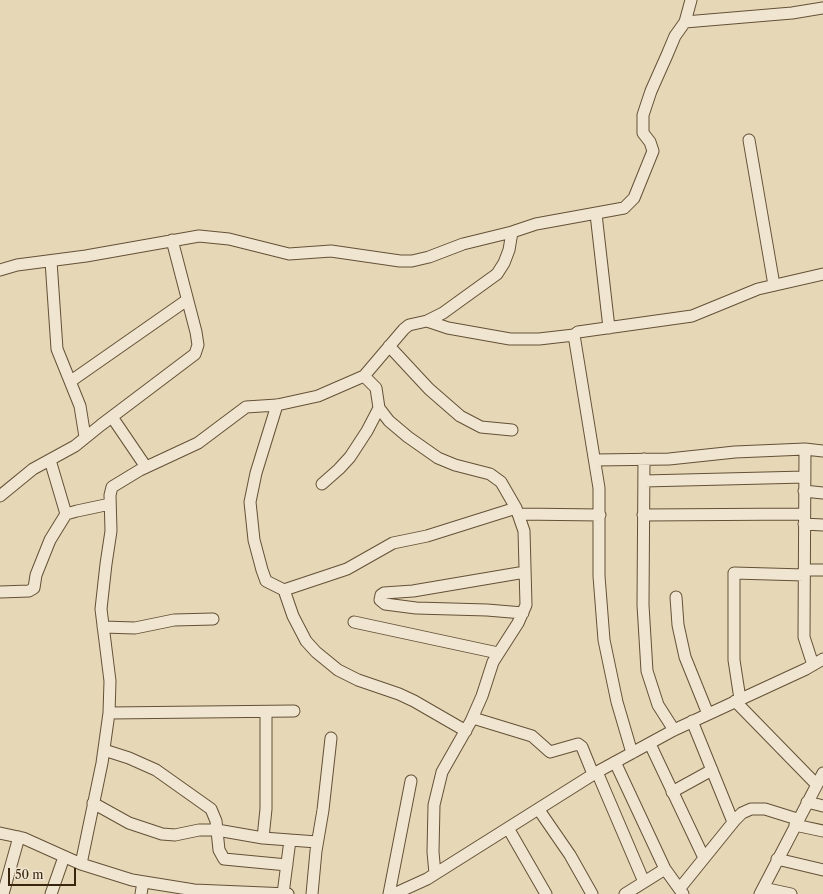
<!DOCTYPE html>
<style>
body{margin:0}
#map{position:relative;width:823px;height:894px;overflow:hidden;background:#e6d7b6;font-family:"Libre Caslon Text",serif}
canvas{display:block}
.scale{position:absolute;left:8px;top:868px;width:68px;height:18px;box-sizing:border-box;border:2px solid #39240d;border-top:0;padding-left:5px;font-size:12px;line-height:14px;white-space:nowrap;color:#39240d;-webkit-text-stroke:3px #efe5d0;paint-order:stroke}
</style>
<div id="map">
<canvas width="823" height="894"></canvas>
<div class="scale">50 m</div>
</div>
<script>
const c = document.querySelector('canvas').getContext('2d');
c.lineJoin = 'round';
const shape = rows => new Path2D(rows.map(r => 'M' + r).join(''));
function stroke(path, color, width, dash) { c.strokeStyle = color; c.lineWidth = width; c.lineCap = dash ? 'butt' : 'round'; c.setLineDash(dash || []); c.stroke(path); }
const street = shape([
 [685,22,792,13,823,8],
 [749,140,774,285],
 [596,214,609,328],
 [51,261,57,349,80,406,85,437],
 [0,270,17,265,86,256,199,236,229,239,289,254,331,251,400,261,412,261,429,257,463,244,512,232,536,224,624,208,634,198,653,151,650,142,643,133,643,115,651,91,667,55,675,36,685,22,691,0],
 [427,321,448,328,510,339,539,339,574,335],
 [389,346,429,389,460,416,481,427,512,430],
 [364,376,376,388,379,408,389,421,408,437,438,458,455,465,490,474,501,482,516,508,524,531,526,605,518,623,493,662,482,696,471,721,442,772,434,805,433,852,435,874],
 [71,381,187,300],
 [277,405,256,473,250,502,254,540,262,570,266,581,284,590,293,616,306,641,316,652,338,670,358,680,399,694,414,701,466,731],
 [112,417,146,467],
 [805,449,804,637,813,665],
 [644,459,643,605,647,671,658,705,674,730],
 [50,460,66,514,77,511,110,504],
 [595,460,669,459,735,452,805,449,823,451],
 [644,481,805,477],
 [322,484,339,469,350,457,367,431,379,408],
 [804,491,823,493],
 [0,496,33,469,75,446,101,425,195,354,198,345,196,332,172,240],
 [519,514,600,515],
 [643,515,804,514],
 [804,524,823,525],
 [804,570,823,570],
 [284,590,347,569,393,543,427,536,516,508],
 [0,592,29,591,34,588,36,575,50,540,66,514],
 [676,597,678,625,685,657,708,714],
 [523,613,487,610,416,608,385,604,380,600,381,595,384,593,413,591,525,572],
 [354,622,498,653],
 [103,627,135,628,174,620,213,619],
 [740,699,734,660,734,573,804,575],
 [735,701,816,784],
 [109,713,294,711],
 [473,718,532,736,550,752,578,744,582,747,593,774],
 [692,721,733,822],
 [650,744,704,858],
 [104,750,129,758,156,770,211,809,216,821,219,850,224,859,287,865],
 [632,753,617,702,604,640,599,576,599,488,574,335,578,332,692,316,758,289,823,274],
 [615,762,665,869,683,894],
 [597,772,644,882],
 [672,792,712,770],
 [807,802,823,806],
 [93,803,129,823,162,834,175,835,199,830,217,830,263,838,317,842],
 [539,810,570,855,592,894],
 [795,825,823,831],
 [508,828,546,894],
 [0,833,23,838,81,864,132,880,194,890,288,894],
 [263,838,266,809,266,712],
 [777,859,823,870],
 [81,864,102,763,109,713,110,681,101,609,106,564,111,531,110,495,112,487,140,470,198,443,246,407,277,405,318,396,364,376,404,329,409,325,427,321,443,313,497,274,504,263,509,250,512,232],
 [680,888,735,820,742,813,751,809,765,809,797,819],
 [763,888,791,894],
 [3,894,19,837],
 [51,894,64,857],
 [141,894,143,882],
 [283,894,290,840],
 [312,894,316,851,323,810,331,738],
 [389,894,411,781],
 [394,894,427,879,597,772,674,730,806,669,823,659],
 [625,894,665,869],
 [760,894,823,773]
]);
stroke(street, '#645137', 13);
stroke(street, '#efe5d0', 11);
</script>
